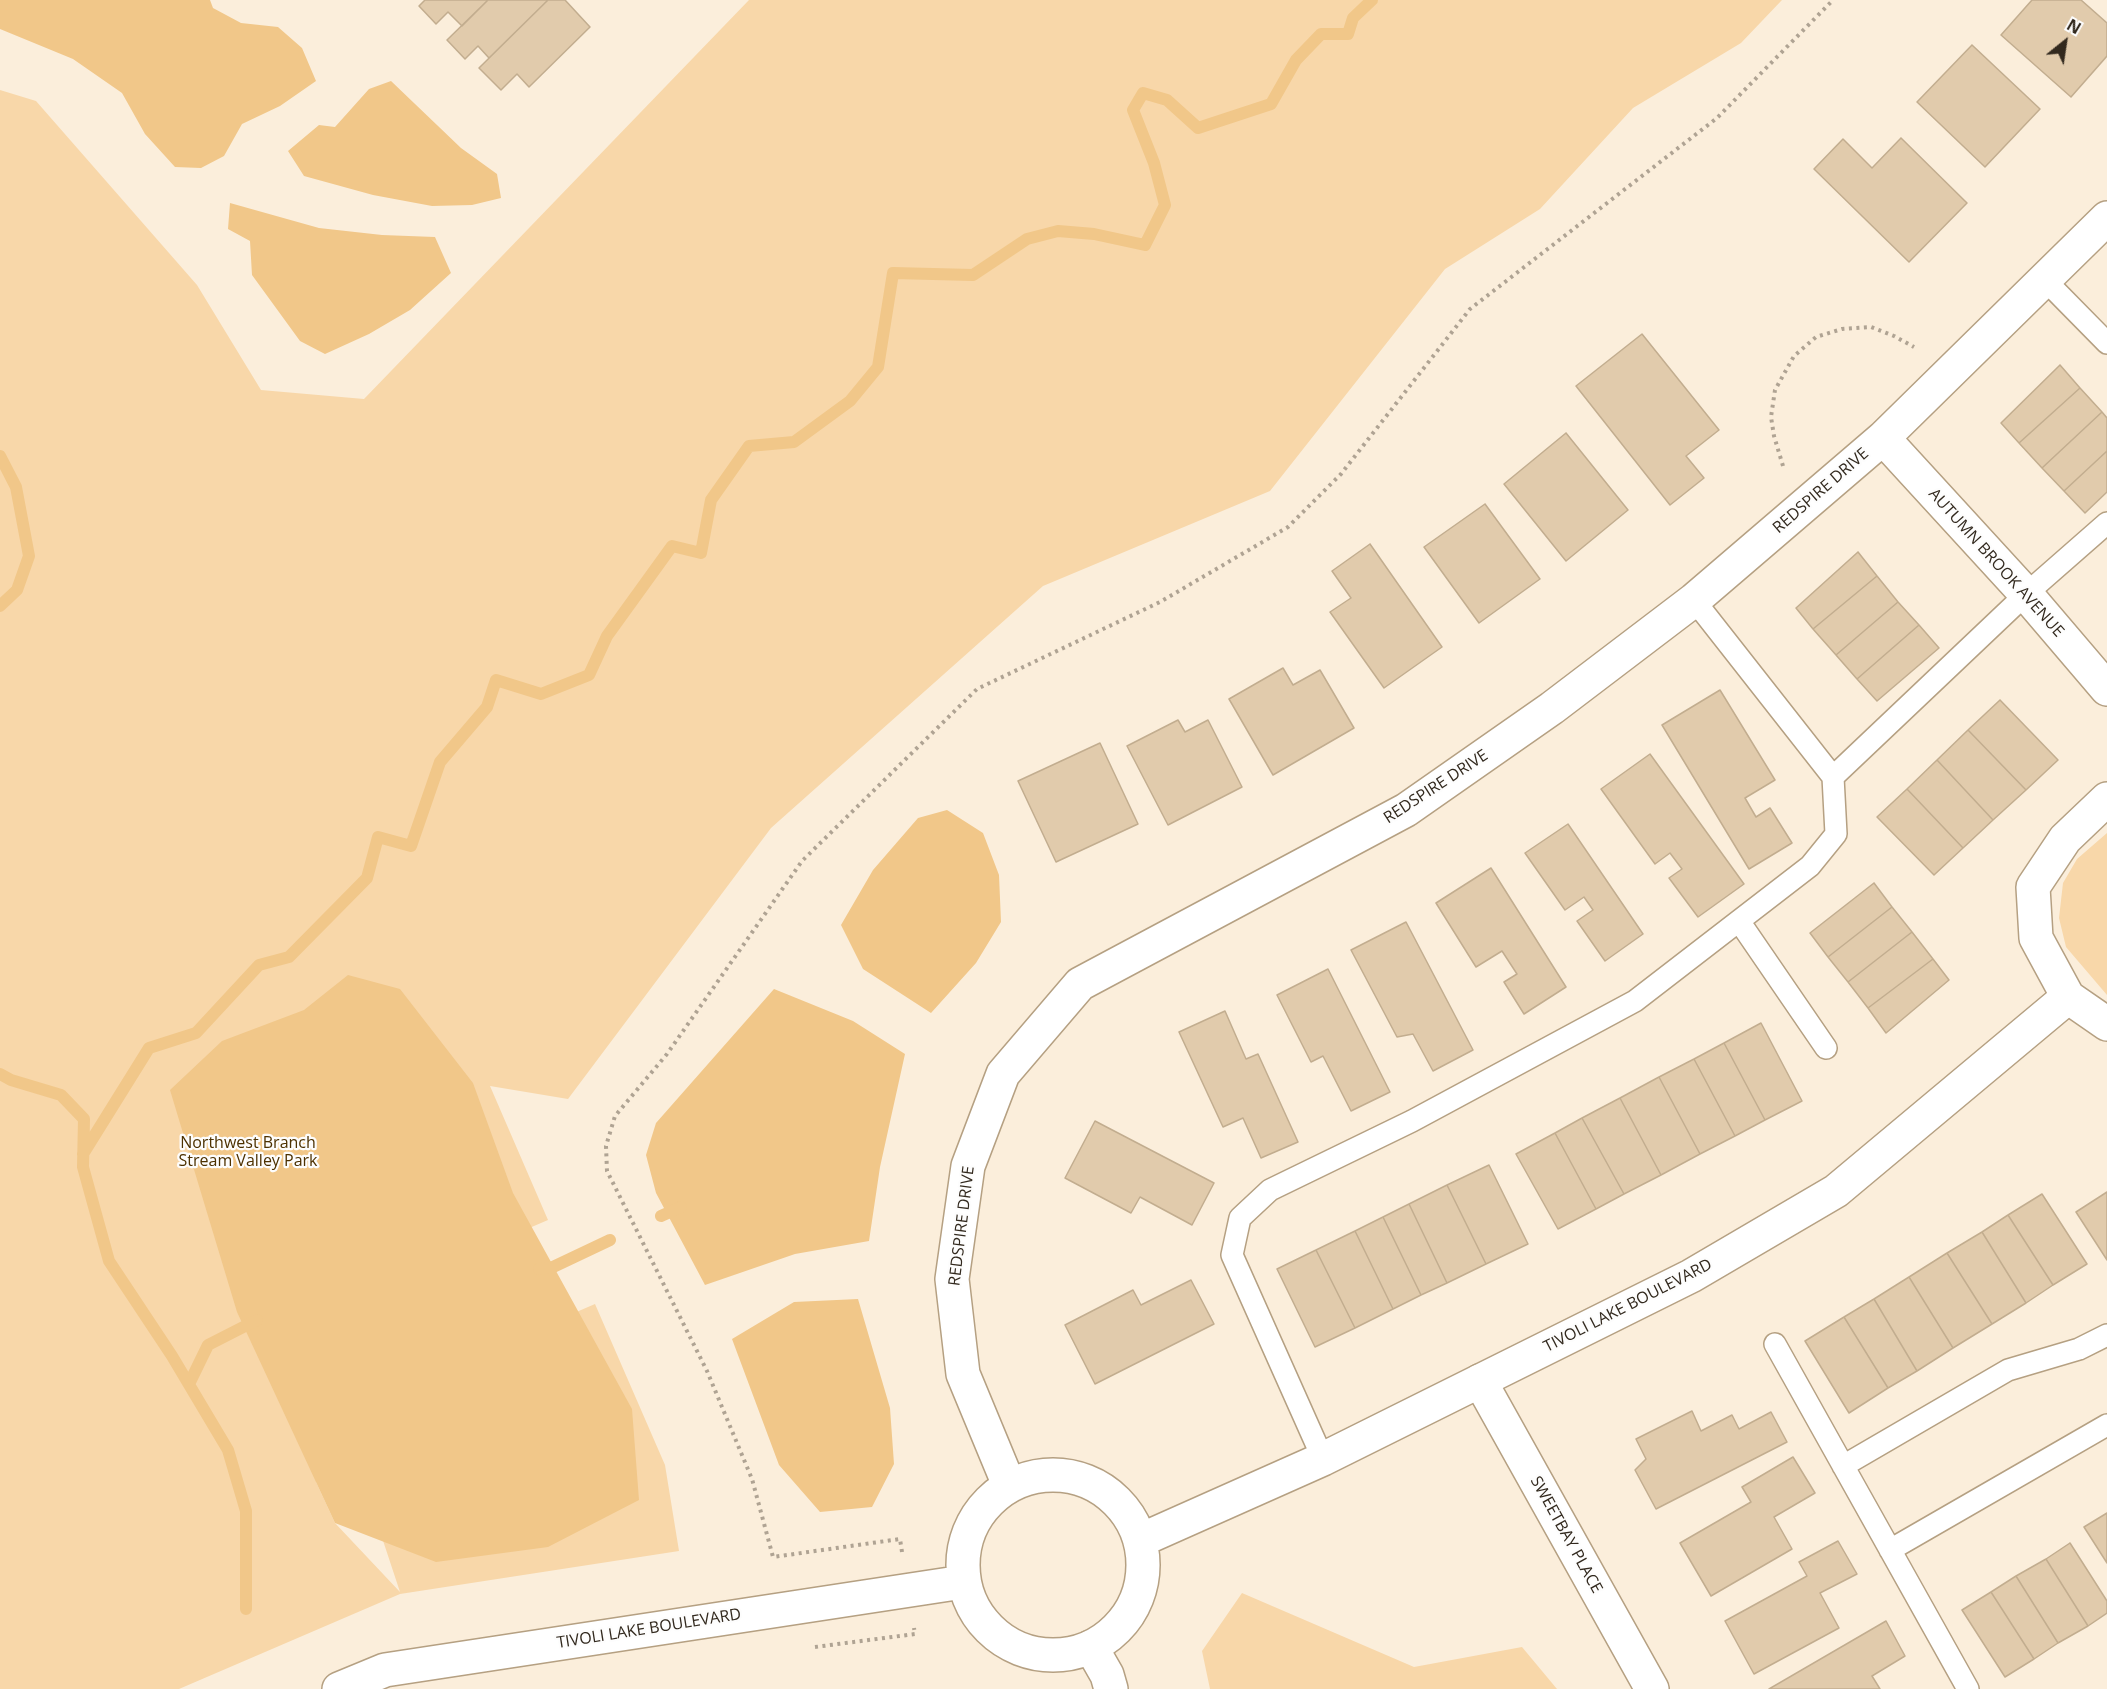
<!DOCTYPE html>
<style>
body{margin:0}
#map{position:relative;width:2107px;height:1689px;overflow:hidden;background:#fbeedb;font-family:"Open Sans",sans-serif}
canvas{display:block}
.north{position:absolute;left:2035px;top:12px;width:60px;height:60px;-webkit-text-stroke:4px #fdfdfd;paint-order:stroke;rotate:30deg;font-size:16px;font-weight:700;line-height:24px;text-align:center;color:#32291e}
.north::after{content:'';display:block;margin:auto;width:21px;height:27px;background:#32291e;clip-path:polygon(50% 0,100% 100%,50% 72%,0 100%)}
</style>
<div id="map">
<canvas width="2107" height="1689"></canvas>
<div class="north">N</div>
</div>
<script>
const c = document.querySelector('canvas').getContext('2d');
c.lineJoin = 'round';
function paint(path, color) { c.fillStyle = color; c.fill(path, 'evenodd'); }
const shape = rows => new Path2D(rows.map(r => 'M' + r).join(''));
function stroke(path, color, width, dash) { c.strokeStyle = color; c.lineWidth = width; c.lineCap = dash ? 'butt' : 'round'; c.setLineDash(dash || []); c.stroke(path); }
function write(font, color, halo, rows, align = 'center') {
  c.font = font + ' "Open Sans",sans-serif'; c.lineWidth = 4.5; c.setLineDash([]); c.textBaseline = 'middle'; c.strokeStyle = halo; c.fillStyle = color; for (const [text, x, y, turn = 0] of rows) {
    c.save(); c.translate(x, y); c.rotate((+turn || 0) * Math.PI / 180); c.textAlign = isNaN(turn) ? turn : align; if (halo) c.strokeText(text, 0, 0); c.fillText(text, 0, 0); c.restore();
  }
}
paint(shape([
 [749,0,1782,0,1741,43,1633,108,1540,209,1445,269,1270,491,1043,586,771,828,568,1099,490,1086,548,1220,478,1250,516,1338,595,1304,665,1465,679,1551,400,1594,179,1689,0,1689,0,90,36,101,197,285,261,390,364,399],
 [359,1468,400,1592,335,1523,316,1482],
 [2107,833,2107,995,2066,947,2059,918,2063,883,2077,859],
 [1242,1593,1414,1667,1522,1647,1557,1689,1210,1689,1202,1651]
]), '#f8d7a9');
paint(shape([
 [0,0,210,0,213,8,241,23,278,27,302,48,316,81,280,106,242,124,224,156,201,168,175,167,145,134,122,93,73,59,0,29],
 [391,81,461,148,497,174,501,198,472,205,432,206,373,195,304,176,288,151,319,125,335,127,369,89],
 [230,203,319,228,382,235,435,237,451,273,410,310,369,334,325,354,300,341,252,275,250,241,228,229],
 [947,810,983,833,999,875,1001,922,976,963,931,1013,863,969,841,925,873,870,918,818],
 [348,975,400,989,473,1083,513,1193,632,1409,639,1500,548,1547,436,1562,335,1523,237,1312,170,1090,222,1041,304,1010],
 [774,989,853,1021,905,1054,880,1167,869,1241,795,1254,705,1285,656,1193,646,1155,656,1123],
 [858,1299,890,1408,894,1464,872,1507,820,1512,779,1465,732,1339,794,1302]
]), '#f1c789');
stroke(shape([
 [0,456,16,487,29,556,17,590,0,606],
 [0,1074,11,1080,61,1095,84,1119,83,1167,109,1261,172,1356,228,1450,246,1511,246,1609],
 [83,1154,149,1048,196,1033,259,965,289,957,367,878,378,837,411,846,440,762,487,707,496,680,541,694,589,675,607,636,672,546,701,553,711,500,749,446,794,442,850,401,878,367,893,273,973,275,1027,239,1058,231,1094,234,1145,245,1165,205,1154,163,1133,110,1143,93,1167,100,1198,128,1271,104,1296,60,1321,34,1348,34,1353,18,1372,0],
 [661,1216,681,1207],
 [539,1269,553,1267,610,1240],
 [189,1384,208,1345,257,1320]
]), '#f1c789', 12);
const building = shape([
 [425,0,488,0,462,26,448,12,436,24,419,6,425,0],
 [488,0,548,0,489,58,478,46,465,59,447,40,488,0],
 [548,0,565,0,590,27,529,87,517,74,501,90,479,68,548,0],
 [2032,0,2081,0,2107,23,2107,56,2071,97,2001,35,2032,0],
 [1972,45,2040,109,1985,167,1917,102,1972,45],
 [1901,138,1967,203,1909,262,1814,169,1843,139,1872,168,1901,138],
 [1642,334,1719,430,1686,456,1704,478,1670,505,1576,386,1642,334],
 [2060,365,2080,388,2019,443,2001,423,2060,365],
 [2080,388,2102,412,2042,468,2019,443,2080,388],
 [2102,412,2107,418,2107,451,2064,491,2042,468,2102,412],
 [1566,433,1628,510,1566,561,1504,484,1566,433],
 [2107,451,2107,492,2085,513,2064,491,2107,451],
 [1485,504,1540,579,1479,623,1424,547,1485,504],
 [1370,544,1442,647,1384,688,1330,612,1351,598,1332,571,1370,544],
 [1858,552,1877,576,1813,629,1796,608,1858,552],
 [1877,576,1898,602,1836,655,1813,629,1877,576],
 [1898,602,1919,625,1857,679,1836,655,1898,602],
 [1919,625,1939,648,1877,701,1857,679,1919,625],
 [1283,668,1293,685,1320,670,1354,728,1273,775,1229,699,1283,668],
 [1720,690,1775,780,1745,798,1756,817,1770,808,1792,843,1749,869,1662,725,1720,690],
 [2000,700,2058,760,2026,790,1968,730,2000,700],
 [1178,720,1185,732,1208,720,1242,787,1168,825,1127,746,1178,720],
 [1968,730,2026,790,1993,820,1937,760,1968,730],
 [1100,743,1138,824,1056,862,1018,781,1100,743],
 [1650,754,1744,884,1698,917,1669,878,1682,869,1670,853,1655,864,1601,789,1650,754],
 [1937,760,1993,820,1963,848,1907,789,1937,760],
 [1907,789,1963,848,1934,875,1877,817,1907,789],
 [1568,824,1643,934,1605,961,1577,921,1593,910,1584,897,1565,910,1525,853,1568,824],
 [1491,868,1566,987,1524,1014,1504,982,1517,974,1502,951,1476,967,1436,903,1491,868],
 [1874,883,1892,907,1828,957,1810,933,1874,883],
 [1892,907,1912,932,1848,982,1828,957,1892,907],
 [1406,922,1473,1050,1433,1071,1413,1034,1397,1037,1351,950,1406,922],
 [1912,932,1933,959,1868,1008,1848,982,1912,932],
 [1933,959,1949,980,1886,1033,1868,1008,1933,959],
 [1328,969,1390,1092,1351,1111,1323,1056,1311,1062,1277,995,1328,969],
 [1225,1011,1246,1059,1258,1054,1298,1142,1261,1158,1243,1118,1223,1127,1179,1032,1225,1011],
 [1761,1023,1802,1101,1765,1120,1724,1043,1761,1023],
 [1724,1043,1765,1120,1735,1136,1694,1059,1724,1043],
 [1694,1059,1735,1136,1700,1154,1659,1077,1694,1059],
 [1659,1077,1700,1154,1661,1175,1620,1098,1659,1077],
 [1620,1098,1661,1175,1624,1194,1582,1118,1620,1098],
 [1582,1118,1624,1194,1596,1209,1555,1133,1582,1118],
 [1095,1121,1214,1183,1192,1225,1140,1197,1131,1213,1065,1178,1095,1121],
 [1555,1133,1596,1209,1558,1229,1516,1154,1555,1133],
 [1489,1165,1528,1244,1486,1264,1447,1185,1489,1165],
 [1447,1185,1486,1264,1447,1283,1409,1204,1447,1185],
 [2107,1192,2107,1260,2076,1212,2107,1192],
 [2042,1194,2087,1264,2053,1285,2008,1215,2042,1194],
 [1409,1204,1447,1283,1421,1295,1383,1217,1409,1204],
 [2008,1215,2053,1285,2026,1303,1982,1232,2008,1215],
 [1383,1217,1421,1295,1393,1309,1355,1231,1383,1217],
 [1355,1231,1393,1309,1355,1328,1316,1250,1355,1231],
 [1982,1232,2026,1303,1992,1324,1947,1253,1982,1232],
 [1316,1250,1355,1328,1315,1347,1277,1269,1316,1250],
 [1947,1253,1992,1324,1953,1348,1909,1277,1947,1253],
 [1909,1277,1953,1348,1917,1371,1874,1299,1909,1277],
 [1191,1280,1214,1324,1095,1384,1065,1325,1133,1290,1141,1305,1191,1280],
 [1874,1299,1917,1371,1888,1388,1844,1317,1874,1299],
 [1844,1317,1888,1388,1849,1413,1805,1341,1844,1317],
 [1692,1411,1701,1431,1732,1415,1739,1429,1771,1412,1787,1442,1656,1509,1635,1470,1646,1459,1636,1439,1692,1411],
 [1793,1457,1815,1493,1774,1517,1792,1549,1711,1596,1680,1543,1751,1502,1742,1487,1793,1457],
 [2107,1513,2107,1563,2084,1527,2107,1513],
 [1838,1541,1857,1574,1820,1593,1839,1628,1754,1674,1725,1621,1807,1576,1799,1562,1838,1541],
 [2070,1543,2107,1601,2107,1613,2088,1626,2046,1559,2070,1543],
 [2046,1559,2088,1626,2058,1643,2016,1576,2046,1559],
 [2016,1576,2058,1643,2034,1659,1991,1592,2016,1576],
 [1991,1592,2034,1659,2005,1677,1962,1610,1991,1592],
 [1886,1621,1905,1656,1872,1676,1880,1689,1769,1689,1886,1621]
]);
paint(building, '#e1cbac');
stroke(building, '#c2ad8f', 1.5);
const lane = shape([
 [2045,280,2107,343],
 [1694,600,1833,777],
 [1739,921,1826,1048],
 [1775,1344,1968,1689],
 [1323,1459,1232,1255,1240,1218,1270,1190,1412,1121,1635,1001,1810,866,1836,834,1833,777,2026,594,2107,523],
 [1843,1466,2008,1370,2079,1349,2107,1335],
 [1890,1550,2107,1425]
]);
const street = shape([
 [1883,438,2026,594,2107,689],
 [1480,1381,1652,1689],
 [1009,1485,963,1374,952,1279,968,1166,1003,1074,1080,984,1406,810,1552,708,1694,600,1883,438,2107,218],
 [1091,1647,1107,1675,1111,1689]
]);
const secondary = shape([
 [2107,799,2065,839,2033,887,2036,938,2068,997,2107,1024],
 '963 1565a90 90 0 1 1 180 0a90 90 0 1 1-180 0Z',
 [1141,1540,1323,1459,1691,1276,1836,1191,2068,997],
 [339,1689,385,1670,963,1582]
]);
stroke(lane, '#b5a082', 24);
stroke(street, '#b5a082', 36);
stroke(secondary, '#b5a082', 36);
stroke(shape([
 [1783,466,1774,436,1771,417,1775,390,1794,356,1816,337,1842,329,1871,327,1894,336,1914,347],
 [902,1552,900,1539,773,1557,752,1479,707,1371,607,1171,606,1146,615,1116,667,1054,802,861,977,689,1160,602,1288,527,1341,474,1470,309,1717,118,1833,0],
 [815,1647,915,1634,914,1628]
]), '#afa393', 4, [3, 4.5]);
stroke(lane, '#fff', 21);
stroke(street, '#fff', 33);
stroke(secondary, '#fff', 33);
write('16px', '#32291e', '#fdfdfd', [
 ["REDSPIRE DRIVE",1821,491,-41],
 ["AUTUMN BROOK AVENUE",1996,563,48],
 ["REDSPIRE DRIVE",1436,787,-33],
 ["REDSPIRE DRIVE",962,1226,-83],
 ["TIVOLI LAKE BOULEVARD",1628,1306,-27],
 ["SWEETBAY PLACE",1566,1535,61],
 ["TIVOLI LAKE BOULEVARD",649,1629,-9]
]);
write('16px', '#4d3100', '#fdfdfd', [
 ["Northwest Branch",248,1143],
 ["Stream Valley Park",248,1161]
]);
</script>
